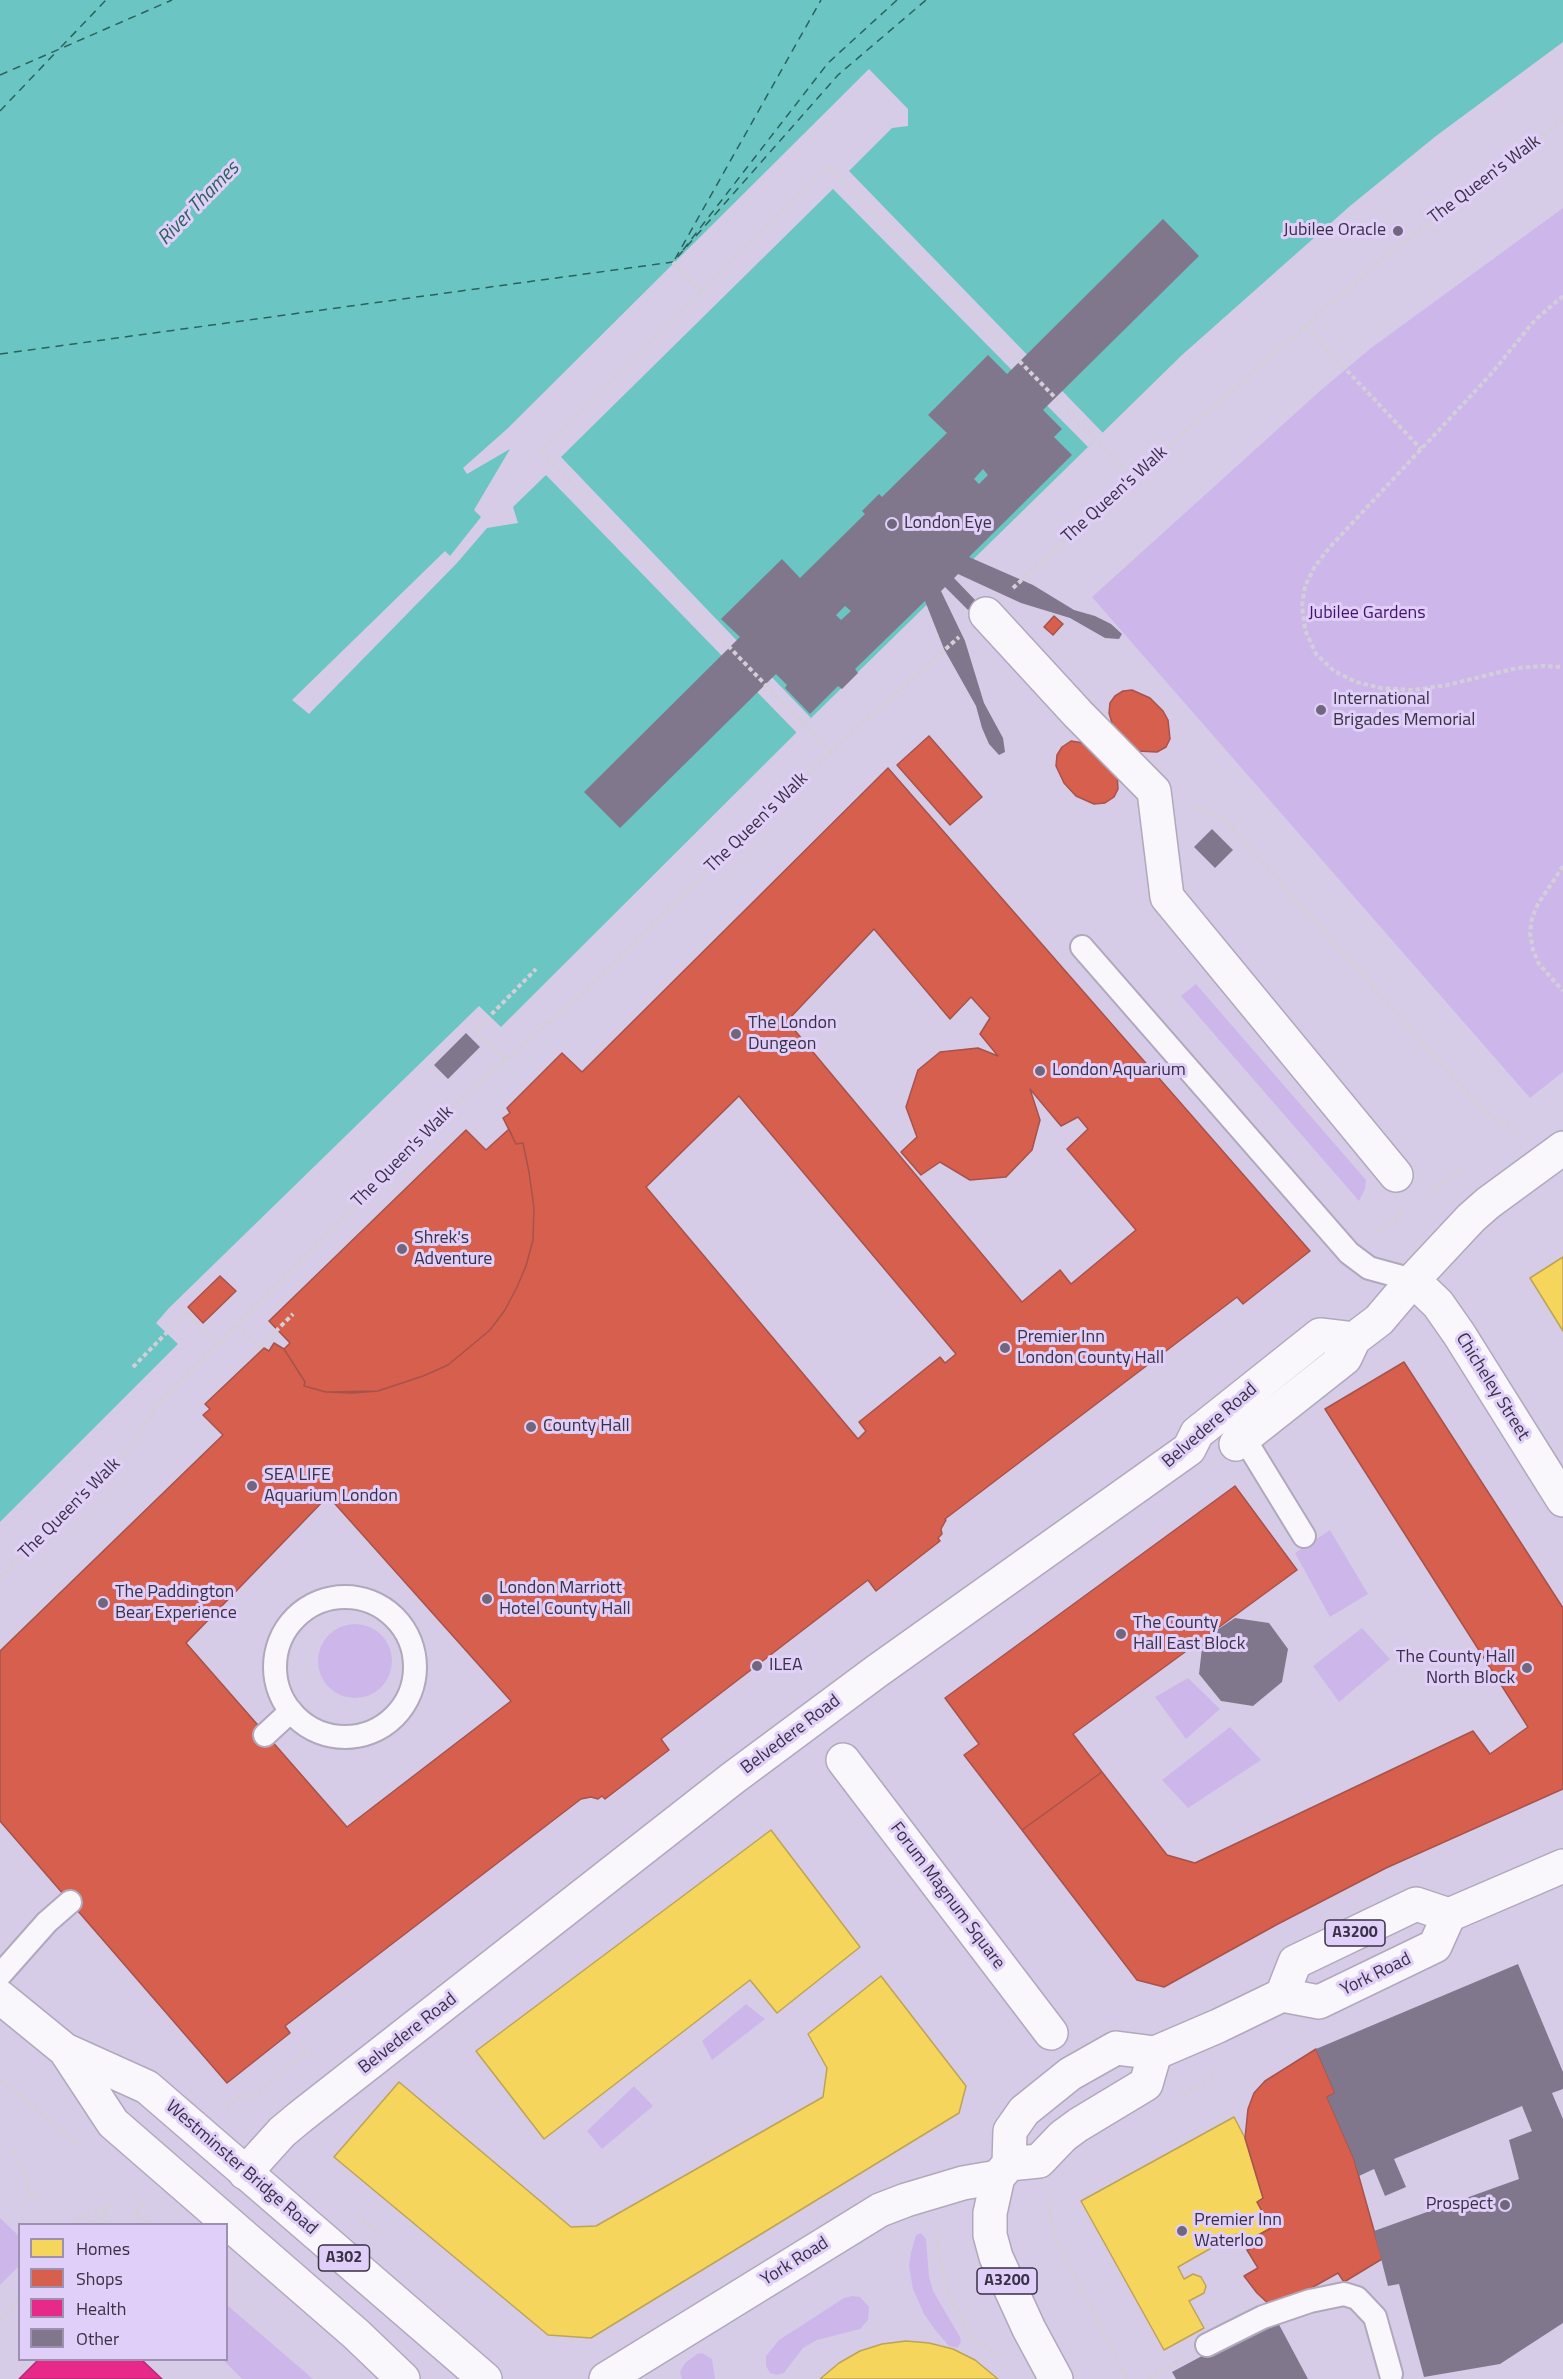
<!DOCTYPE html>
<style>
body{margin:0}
#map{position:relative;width:1563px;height:2379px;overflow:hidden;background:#d7cce7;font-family:"Titillium Web",sans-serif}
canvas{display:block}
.legend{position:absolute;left:18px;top:2223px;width:210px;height:138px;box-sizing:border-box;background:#e0cff8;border:2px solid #9d90b0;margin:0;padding:8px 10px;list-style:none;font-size:18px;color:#393145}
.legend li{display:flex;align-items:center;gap:12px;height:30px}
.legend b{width:30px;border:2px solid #9d90b0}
</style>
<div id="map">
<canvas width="1563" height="2379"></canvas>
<ul class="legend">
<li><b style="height:16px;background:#f6d55c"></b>Homes</li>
<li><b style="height:16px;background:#d6604d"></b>Shops</li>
<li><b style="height:16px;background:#e7298a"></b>Health</li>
<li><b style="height:16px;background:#80778c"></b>Other</li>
</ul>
</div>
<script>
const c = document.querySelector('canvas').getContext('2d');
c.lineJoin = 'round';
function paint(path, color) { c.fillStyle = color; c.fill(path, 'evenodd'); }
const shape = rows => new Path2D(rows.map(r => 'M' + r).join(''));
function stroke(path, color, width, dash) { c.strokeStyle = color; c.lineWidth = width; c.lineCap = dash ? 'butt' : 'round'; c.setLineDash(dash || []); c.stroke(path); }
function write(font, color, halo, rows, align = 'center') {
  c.font = font + ' "Titillium Web",sans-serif'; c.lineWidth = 6; c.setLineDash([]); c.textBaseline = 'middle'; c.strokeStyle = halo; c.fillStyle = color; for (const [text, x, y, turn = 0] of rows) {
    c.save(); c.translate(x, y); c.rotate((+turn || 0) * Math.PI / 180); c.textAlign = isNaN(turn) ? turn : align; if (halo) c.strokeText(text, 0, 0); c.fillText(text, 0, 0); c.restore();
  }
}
paint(shape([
 [1563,208,1563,1072,1530,1098,1092,597,1321,390,1371,348],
 [1196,984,1366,1180,1365,1189,1359,1201,1181,996],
 [1330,1530,1368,1594,1330,1617,1295,1553],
 '318 1661a37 37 0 1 1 74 0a37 37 0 1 1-74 0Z',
 [1362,1628,1390,1659,1339,1702,1313,1666],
 [1188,1678,1220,1709,1186,1739,1155,1697],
 [1230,1727,1261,1760,1188,1808,1162,1780],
 [746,2004,765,2019,712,2060,702,2041],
 [634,2086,653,2106,602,2149,587,2131],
 [0,2218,20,2237,19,2266,0,2285],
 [921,2233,926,2239,929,2277,933,2291,960,2337,961,2342,957,2348,949,2346,936,2331,924,2314,913,2289,909,2266,911,2252,916,2235],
 [852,2296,860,2297,869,2307,868,2320,860,2329,817,2340,803,2348,784,2373,777,2375,770,2373,766,2366,766,2356,779,2340,844,2298],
 [227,2305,313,2379,242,2379,223,2360,226,2360],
 [702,2353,712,2359,715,2379,682,2379,680,2372,685,2363,697,2354]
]), '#cdb7ea');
paint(shape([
 [0,0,1563,0,1563,42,1436,136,1350,206,1182,355,811,718,501,1027,479,1006,169,1308,156,1323,178,1344,0,1522]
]), '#6ac5c3');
paint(shape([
 [869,69,908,109,908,126,892,128,849,171,1103,433,1088,447,833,189,561,457,811,718,797,733,546,475,513,507,518,523,487,528,457,563,309,714,292,700,445,551,450,556,481,517,474,510,510,449,467,474,463,468,507,429]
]), '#d7cce7');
const homes = shape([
 [1563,1257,1563,1331,1530,1278,1563,1257],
 [771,1830,860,1947,777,2013,750,1980,544,2139,476,2051,771,1830],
 [881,1976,966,2086,959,2113,591,2338,548,2335,334,2157,399,2082,571,2227,596,2226,823,2097,827,2068,808,2034,881,1976],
 [1234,2117,1245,2138,1263,2198,1257,2202,1271,2228,1241,2244,1236,2234,1178,2267,1184,2279,1193,2274,1201,2277,1206,2286,1204,2293,1189,2301,1204,2328,1164,2350,1081,2201,1234,2117],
 [906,2341,929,2343,953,2349,975,2360,998,2379,820,2379,839,2363,860,2351,882,2344,906,2341]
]);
paint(homes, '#f6d55c');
stroke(homes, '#bda455', 1.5);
const shops = shape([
 [1054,616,1063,624,1053,635,1044,627,1054,616],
 [1132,690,1150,698,1163,711,1168,720,1170,739,1166,747,1157,752,1137,751,1116,731,1112,723,1109,713,1110,703,1115,696,1123,691,1132,690],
 [929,736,982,797,950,825,897,765,929,736],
 [1071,741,1090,744,1117,771,1118,789,1114,797,1105,803,1094,804,1076,796,1064,783,1056,766,1057,755,1062,747,1071,741],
 [888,768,1310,1251,1243,1304,1237,1297,945,1519,946,1520,941,1529,942,1534,938,1538,940,1541,876,1591,868,1580,661,1739,669,1750,605,1799,602,1796,598,1799,591,1797,581,1799,285,2026,290,2033,227,2083,0,1821,0,1651,223,1435,203,1415,210,1409,205,1404,264,1348,269,1351,274,1343,284,1349,305,1382,304,1386,326,1392,353,1393,378,1391,423,1376,448,1365,490,1330,505,1310,517,1287,526,1266,533,1240,534,1208,529,1172,523,1143,516,1144,503,1118,510,1113,507,1108,562,1053,582,1072,888,768],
 [874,929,950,1019,971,997,990,1018,980,1034,998,1056,978,1048,940,1052,918,1070,906,1107,917,1137,901,1152,921,1175,940,1162,970,1180,1006,1177,1032,1150,1040,1120,1030,1089,1061,1126,1078,1117,1088,1129,1067,1149,1136,1230,1071,1284,1060,1270,1022,1302,787,1021,874,929],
 [739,1096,956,1354,945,1363,940,1357,859,1422,866,1431,858,1439,646,1187,739,1096],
 [328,1496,511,1701,347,1827,186,1643,328,1496],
 [509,1129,516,1144,523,1143,529,1172,534,1208,533,1240,526,1266,517,1287,505,1310,490,1330,448,1365,423,1376,378,1391,326,1392,304,1386,305,1382,284,1349,290,1343,269,1321,466,1130,486,1150,509,1129],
 [220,1276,236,1291,203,1323,188,1307,220,1276],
 [1404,1362,1563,1608,1563,1789,1386,1868,1276,1925,1164,1987,1137,1980,1022,1830,1102,1772,1167,1855,1195,1863,1473,1731,1490,1754,1528,1727,1325,1409,1404,1362],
 [1235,1486,1297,1570,1073,1734,1102,1772,1022,1830,964,1755,979,1744,945,1698,1235,1486],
 [1316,2049,1335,2093,1327,2097,1354,2159,1382,2259,1344,2282,1338,2273,1274,2309,1257,2293,1244,2276,1258,2268,1247,2250,1250,2249,1246,2242,1271,2228,1257,2202,1263,2198,1245,2138,1248,2109,1254,2093,1265,2081,1316,2049]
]);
paint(shops, '#d6604d');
stroke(shops, '#a7524b', 1.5);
const health = shape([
 [38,2360,142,2360,162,2379,19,2379,38,2360]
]);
paint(health, '#e7298a');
stroke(health, '#b32b75', 1.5);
stroke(shape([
 [61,47,106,0],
 [0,75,172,0],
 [0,111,58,50],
 [683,250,828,63,897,0],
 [675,259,821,0],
 [0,354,673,262,838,75,926,0]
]), '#2c625b', 1.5, [8, 6]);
paint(shape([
 [1163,219,1199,256,1043,410,1062,429,1054,437,1072,455,969,557,1033,585,1074,610,1095,616,1111,624,1122,634,1119,639,1105,638,1070,618,1021,603,958,574,954,578,976,601,968,610,945,587,941,591,965,641,984,703,1003,738,1005,752,999,755,989,744,982,728,976,706,944,649,925,601,855,669,858,673,842,689,838,686,810,714,785,688,787,685,776,674,620,828,584,792,740,637,721,619,782,559,800,578,865,514,862,511,879,494,882,497,947,433,928,415,988,355,1007,374],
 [983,469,988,475,979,484,974,479],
 [845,606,851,611,841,620,836,615],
 [1212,829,1233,850,1215,868,1194,847],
 [466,1033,480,1047,448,1079,434,1065],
 [1235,1618,1269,1623,1288,1649,1282,1682,1253,1706,1221,1701,1199,1674,1203,1639],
 [1518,1964,1563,2072,1563,2089,1552,2093,1563,2119,1563,2323,1500,2364,1424,2377,1399,2284,1388,2286,1374,2231,1519,2179,1509,2140,1532,2131,1522,2106,1394,2159,1406,2187,1385,2196,1374,2169,1359,2176,1354,2159,1327,2097,1335,2093,1316,2049],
 [1275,2317,1308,2379,1176,2379,1172,2372]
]), '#80778c');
const service = shape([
 [1082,947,1349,1253,1369,1268,1413,1280],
 [1244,1438,1304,1536],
 '275 1667a70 70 0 1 1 140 0a70 70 0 1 1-140 0Z',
 [265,1735,291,1711],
 [0,1975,47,1922,70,1902],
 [1207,2345,1263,2317,1310,2301,1344,2294,1357,2298,1375,2317,1391,2374]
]);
const pedestrian = shape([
 [986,614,1078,714,1154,791,1167,897,1396,1175],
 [843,1760,1051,2033]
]);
const minor = shape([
 [1413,1280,1438,1304,1459,1334,1563,1500],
 [1236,1444,1345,1358,1354,1339,1379,1320,1413,1280,1471,1218,1488,1203,1563,1148],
 [245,2173,282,2132,300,2117,733,1778,877,1671,1189,1449,1197,1433,1320,1335,1354,1339],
 [606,2379,880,2210,906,2200,963,2183,998,2177]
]);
const primary = shape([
 [1282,1995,1295,1962,1416,1904,1449,1915,1563,1866],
 [0,1997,65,2050,147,2087,485,2379],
 [65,2050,113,2123,356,2334,403,2379],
 [1009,2164,1039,2161,1063,2136,1078,2125,1146,2084,1155,2053],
 [1056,2379,1029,2329,996,2257,990,2235,990,2213,998,2177,1009,2164,1010,2131,1024,2111,1070,2074,1116,2048,1155,2053,1218,2026,1282,1995,1319,2002,1435,1946,1449,1915]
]);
stroke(service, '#b1a8bd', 26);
stroke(pedestrian, '#b1a8bd', 36);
stroke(minor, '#b1a8bd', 36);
stroke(primary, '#b1a8bd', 36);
stroke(shape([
 [673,262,701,292],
 [1563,296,1535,320,1491,374,1330,547,1315,566,1305,586,1302,606,1305,630,1316,654,1334,671,1356,682,1381,688,1414,690,1447,685,1517,668,1543,666,1563,667],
 [1306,327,1421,449],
 [1013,588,1133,477,1382,259,1563,120],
 [830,752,541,451,828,166,1133,477],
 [1193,807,1224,819,1486,1114,1506,1123,1518,1135],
 [1563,866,1538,904,1532,918,1530,933,1533,950,1539,964,1563,991],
 [506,1060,474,1032,536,969],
 [1429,1193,1460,1170,1465,1175],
 [1376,1233,1403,1212],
 [237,1325,261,1346,293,1314],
 [133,1367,186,1313,218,1344],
 [0,1578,126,1453,160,1402,462,1098,588,988,830,752,959,637],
 [0,2079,82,2148],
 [1182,2095,1211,2081,1213,2070],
 [227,2108,237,2097,258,2095,303,2052,316,2056],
 [13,2151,25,2176,30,2195,38,2194],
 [1050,2197,1049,2211,1055,2237,1127,2379],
 [144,2204,136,2214,148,2224],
 [357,2215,381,2236],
 [75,2224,84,2216,111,2205],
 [92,2224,108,2208],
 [103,2224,110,2209],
 [939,2230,938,2252,948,2294,972,2338,1000,2355],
 [0,2319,20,2299],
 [1148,2379,1181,2360]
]), '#d3cfd8', 4, [4.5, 3]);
stroke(service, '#f9f7fb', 22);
stroke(pedestrian, '#f9f7fb', 33);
stroke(minor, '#f9f7fb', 33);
stroke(primary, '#f9f7fb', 33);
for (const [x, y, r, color] of [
 [1398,231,6,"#70677e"],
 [892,524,6,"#70677e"],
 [1321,710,6,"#70677e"],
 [736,1034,6,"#70677e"],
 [1040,1071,6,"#70677e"],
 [402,1249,6,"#70677e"],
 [1005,1348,6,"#70677e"],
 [531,1427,6,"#70677e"],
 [252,1486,6,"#70677e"],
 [487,1599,6,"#70677e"],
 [103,1603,6,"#70677e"],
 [1121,1634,6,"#70677e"],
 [757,1666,6,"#70677e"],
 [1527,1668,6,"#70677e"],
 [1505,2205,6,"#70677e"],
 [1182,2231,6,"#70677e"]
]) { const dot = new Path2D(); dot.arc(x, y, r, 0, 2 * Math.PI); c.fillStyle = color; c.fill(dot); stroke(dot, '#e0cff8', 2); }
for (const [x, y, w] of [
 [1355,1933,60],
 [344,2258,51],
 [1007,2281,60]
]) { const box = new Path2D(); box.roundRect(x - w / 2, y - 13, w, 26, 4.5); c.fillStyle = '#e0cff8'; c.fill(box); stroke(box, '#393145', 1.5); }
write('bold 16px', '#393145', null, [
 ["A3200",1355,1933],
 ["A302",344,2258],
 ["A3200",1007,2281]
]);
write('18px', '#393145', '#e0cff8', [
 ["The Queen's Walk",1485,180,-37],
 ["The Queen's Walk",1115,495,-42],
 ["The Queen's Walk",757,823,-44],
 ["The Queen's Walk",403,1157,-45],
 ["Chicheley Street",1492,1387,58],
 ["Belvedere Road",1210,1426,-41],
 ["The Queen's Walk",70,1509,-45],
 ["Belvedere Road",791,1735,-37],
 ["Forum Magnum Square",947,1896,53],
 ["York Road",1376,1975,-26],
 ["Belvedere Road",408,2034,-38],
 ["Westminster Bridge Road",241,2168,41],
 ["York Road",795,2262,-32]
]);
write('18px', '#393145', '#e0cff8', [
 ["Jubilee Oracle",1386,231,"right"],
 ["London Eye",904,524],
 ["International",1333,700],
 ["Brigades Memorial",1333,721],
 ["The London",748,1024],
 ["Dungeon",748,1045],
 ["London Aquarium",1052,1071],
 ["Shrek's",414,1239],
 ["Adventure",414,1260],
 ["Premier Inn",1017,1338],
 ["London County Hall",1017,1359],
 ["County Hall",543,1427],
 ["SEA LIFE",264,1476],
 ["Aquarium London",264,1497],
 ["London Marriott",499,1589],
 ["Hotel County Hall",499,1610],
 ["The Paddington",115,1593],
 ["Bear Experience",115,1614],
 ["The County",1133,1624],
 ["Hall East Block",1133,1645],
 ["The County Hall",1515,1658,"right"],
 ["North Block",1515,1679,"right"],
 ["ILEA",769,1666],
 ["Prospect",1493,2205,"right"],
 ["Premier Inn",1194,2221],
 ["Waterloo",1194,2242]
], 'left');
write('18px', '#45116d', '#e0cff8', [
 ["Jubilee Gardens",1367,614]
]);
write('italic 20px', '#2c625b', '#e0cff8', [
 ["River Thames",199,204,-46]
]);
</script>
